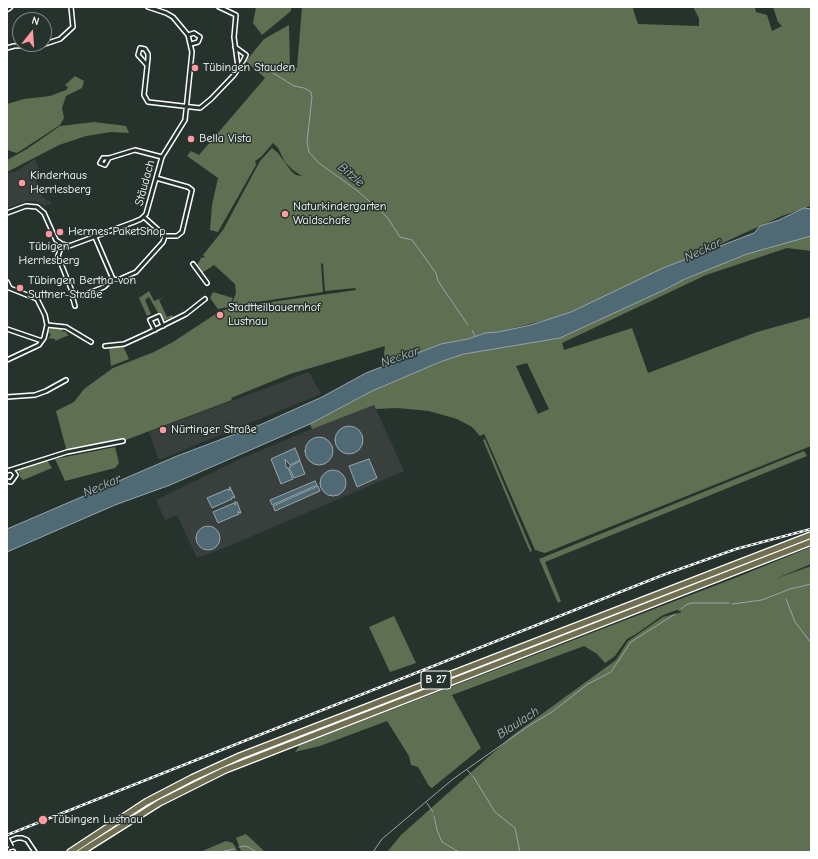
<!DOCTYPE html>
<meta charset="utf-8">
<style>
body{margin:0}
#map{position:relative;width:818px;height:859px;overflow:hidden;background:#26332d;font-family:"Comic Neue",sans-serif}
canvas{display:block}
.frame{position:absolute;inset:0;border:8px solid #fff;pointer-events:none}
.north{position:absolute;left:12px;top:12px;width:40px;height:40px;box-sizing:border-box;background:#26332d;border:1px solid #7d8581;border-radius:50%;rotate:17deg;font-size:11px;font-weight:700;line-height:16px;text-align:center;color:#fff}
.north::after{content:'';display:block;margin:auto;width:14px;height:18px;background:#ff9aa2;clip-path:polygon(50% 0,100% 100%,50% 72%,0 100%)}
</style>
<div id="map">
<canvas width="818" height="859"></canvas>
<div class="frame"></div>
<div class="north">N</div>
</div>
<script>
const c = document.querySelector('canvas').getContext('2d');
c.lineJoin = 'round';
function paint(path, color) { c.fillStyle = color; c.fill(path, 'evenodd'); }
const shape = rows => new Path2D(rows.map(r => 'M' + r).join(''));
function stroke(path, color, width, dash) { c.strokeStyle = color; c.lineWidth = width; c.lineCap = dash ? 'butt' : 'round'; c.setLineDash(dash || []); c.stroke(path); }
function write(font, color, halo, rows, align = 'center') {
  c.font = font + ' "Comic Neue",sans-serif'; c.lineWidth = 3; c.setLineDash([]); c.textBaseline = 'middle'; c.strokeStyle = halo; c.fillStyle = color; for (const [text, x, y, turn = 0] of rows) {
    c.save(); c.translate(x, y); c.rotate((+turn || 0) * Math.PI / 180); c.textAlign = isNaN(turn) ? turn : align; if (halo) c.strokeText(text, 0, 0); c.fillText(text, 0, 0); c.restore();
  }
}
paint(shape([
 [35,159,42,178,36,180,38,189,43,198,45,198,46,201,50,200,52,204,44,206,36,201,27,201,7,208,7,173,15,172],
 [309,372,321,394,159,460,149,432],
 [374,405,404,471,229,546,197,558,177,515,165,520,156,500,238,460,328,422]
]), '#393f3c');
paint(shape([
 [256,7,291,7,291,11,262,35,253,23],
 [302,7,634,7,633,9,638,24,699,26,699,18,693,7,755,7,756,12,767,15,772,31,782,26,778,22,773,7,810,7,811,206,782,216,571,312,550,319,498,332,485,333,468,339,441,344,387,364,384,354,385,346,290,374,231,398,232,400,123,441,67,452,56,411,74,402,84,389,113,368,154,352,173,342,217,313,229,308,356,290,355,288,325,291,323,264,321,263,323,292,231,306,236,293,235,284,214,265,202,273,197,265,201,258,205,257,203,255,223,230,260,161,272,148,278,153,292,172,296,175,302,176,293,170,285,162,278,148,273,143,261,157,255,161,256,165,218,232,210,230,212,205,218,178,187,156,191,151,199,155,265,78,246,61,264,39,289,25,290,66,297,68],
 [75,76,84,81,82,88,66,96,62,108,64,118,60,125,17,153,7,150,7,104,24,99,50,96,66,90,68,87,65,85],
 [94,122,126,126,129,133,111,132,86,136,59,145,7,172,7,160,27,149,60,126],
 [811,236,811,251,787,248,706,275,562,343,564,350,632,328,648,373,757,332,811,317,811,446,545,553,535,550,487,440,484,434,480,436,472,427,457,419,429,411,397,408,376,409,374,405,312,429,310,424,372,391,440,362,464,354,560,338,664,290,685,279,747,254],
 [527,363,549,409,538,414,516,366],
 [149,291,154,301,164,297,159,300,167,317,172,315,173,317,163,321,149,297,145,300,151,314,147,316,139,298],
 [213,292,233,298,229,307,218,309,210,298],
 [51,328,62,328,62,331,65,332,67,330,66,333,69,335,55,341,55,339,46,338,49,338,51,334,48,333],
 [123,346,129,359,111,366,109,347],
 [485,439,532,551,530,552,483,440],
 [115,447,119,463,115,468,65,481,55,459],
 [804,451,807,456,545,562,561,601,558,603,539,559],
 [47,460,52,468,23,480,20,477,18,469],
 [811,547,811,564,775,579,811,566,811,852,387,852,401,835,513,735,616,660,628,641,663,617,682,612,677,610,663,615,636,634,627,639,615,656,605,663,597,654,584,646,452,695,481,748,432,788,429,786,418,767,411,765,409,756,387,721,320,746,295,752,300,745,735,578],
 [394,616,416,663,390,672,369,627],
 [246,834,262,849,265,852,241,851,236,838],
 [226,841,233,843,238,852,200,852]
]), '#5e6f52');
const water = shape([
 [804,208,811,209,811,236,747,254,685,279,664,290,560,338,464,354,440,362,372,391,310,424,170,485,115,505,7,552,7,529,177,456,262,424,322,397,366,373,441,344,468,339,485,333,498,332,531,325,571,312,663,268,754,233,760,226,779,220,804,208],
 '335 440a14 14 0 1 1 28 0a14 14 0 1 1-28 0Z',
 '305 451a14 14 0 1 1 28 0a14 14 0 1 1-28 0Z',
 [295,448,300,460,290,465,285,459,286,467,288,468,293,479,281,484,271,459,295,448],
 [369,459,377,478,357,487,349,466,369,459],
 [300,461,305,474,294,478,289,467,300,461],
 '320 483a13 13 0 1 1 26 0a13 13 0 1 1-26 0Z',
 [315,481,317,485,272,505,270,500,315,481],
 [318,486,320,491,275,511,273,506,318,486],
 [230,487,235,498,232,497,232,499,212,508,207,498,228,489,229,491,230,487],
 [235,502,237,502,241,513,240,513,238,511,239,514,218,523,213,512,234,503,235,505,235,502],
 '196 538a12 12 0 1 1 24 0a12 12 0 1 1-24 0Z'
]);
paint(water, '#506a75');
stroke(water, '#96a6ac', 1);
stroke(shape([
 [257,63,294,86,304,88,311,92,312,97,307,142,309,152,319,163,359,192,387,217,400,237,412,240,436,273,438,281,468,325],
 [472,330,475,336],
 [786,599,795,622,811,643],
 [732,604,762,600,790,589,811,584],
 [681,609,686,605,691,603,729,603],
 [467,770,471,774],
 [473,776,495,812,515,828,520,852],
 [427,803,433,812],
 [434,816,437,830,442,842,459,852],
 [239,847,246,846,257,852],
 [220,852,234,849],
 [373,852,382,839,453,779,527,727,552,712,588,684,611,672,631,642,675,614]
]), '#96a6ac', 1);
const street = shape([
 [219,7,236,15,234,37,238,67],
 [188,35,194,33,200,37,198,42,191,44],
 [7,48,14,46,42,45,60,39,73,27,71,7],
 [147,65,138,55,140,48,145,49,148,54,148,58,144,95,148,102,200,108,211,99,234,75,243,61,246,55,235,47],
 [109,158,105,165,100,163,103,158,109,158,135,150,162,157],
 [156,178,188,187,192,190,182,232,177,236,165,236],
 [7,213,26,206,37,207,44,213,56,240,62,244,69,246,134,222,141,219,146,214,162,157,185,120,192,52,188,35,173,17,166,13,148,7],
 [62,244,58,256,72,291,77,295,84,295,104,287,113,279,95,237],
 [193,264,207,283],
 [113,279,118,280,136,272,163,242,165,236,144,217],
 [7,282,10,288],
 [7,287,37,299,45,315,47,325,44,338,39,345,7,360],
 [75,295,73,299,75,306],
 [47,325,66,327,91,342],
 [7,329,42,341],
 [155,330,150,320,159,316,163,326],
 [105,346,124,344,148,333,186,314,205,299],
 [7,397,35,395,46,391,66,380],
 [7,471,67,452,123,441],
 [7,481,11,482,16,475,13,471,10,470],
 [7,842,17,838,22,838,27,840,35,852]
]);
const secondary = shape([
 [7,9,10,7],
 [12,852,13,852]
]);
const highway = shape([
 [70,852,146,802,192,778,240,756,811,535],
 [81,852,159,803,225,770,811,542]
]);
stroke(street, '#fff', 6);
stroke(secondary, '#fff', 7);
stroke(highway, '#fff', 8);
stroke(street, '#26332d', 3);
stroke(secondary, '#26332d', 4);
stroke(highway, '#716f52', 5.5);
const rail = shape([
 [7,835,663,575,736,549,811,529]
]);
stroke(rail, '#fff', 2.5);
stroke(rail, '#26332d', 1, [3]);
const secondaryBridge = shape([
 [7,839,11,847]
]);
stroke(secondaryBridge, '#fff', 7, []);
stroke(secondaryBridge, '#26332d', 4);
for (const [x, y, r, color] of [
 [195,68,4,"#ff9aa2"],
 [191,139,4,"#ff9aa2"],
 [22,183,4,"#ff9aa2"],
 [285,214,4,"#ff9aa2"],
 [60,232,4,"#ff9aa2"],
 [49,234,4,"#ff9aa2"],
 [20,288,4,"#ff9aa2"],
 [220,315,4,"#ff9aa2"],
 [163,430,4,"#ff9aa2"],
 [43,820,5,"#ff9aa2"]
]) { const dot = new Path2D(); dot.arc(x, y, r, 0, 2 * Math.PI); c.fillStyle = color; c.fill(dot); stroke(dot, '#26332d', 1.5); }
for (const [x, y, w] of [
 [436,680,30]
]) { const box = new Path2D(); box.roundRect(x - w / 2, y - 9, w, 18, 3); c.fillStyle = '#26332d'; c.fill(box); stroke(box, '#fff', 1); }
write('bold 11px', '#fff', null, [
 ["B 27",436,680]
]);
write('12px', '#fff', '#26332d', [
 ["Tübingen Stauden",203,68],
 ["Bella Vista",199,139],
 ["Kinderhaus",30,176],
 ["Herrlesberg",30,190],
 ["Naturkindergarten",293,207],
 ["Waldschafe",293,221],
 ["Hermes PaketShop",68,232],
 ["Tübigen",49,247,"center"],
 ["Herrlesberg",49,261,"center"],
 ["Tübingen Bertha-von",28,281],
 ["Suttner-Straße",28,295],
 ["Stadtteilbauernhof",228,308],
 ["Lustnau",228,322],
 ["Nürtinger Straße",171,430],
 ["Tübingen Lustnau",52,820]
], 'left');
write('12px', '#fff', '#26332d', [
 ["Stäudach",145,183,-75]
]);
write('italic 13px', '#b0bcc1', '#26332d', [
 ["Bitzle",351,175,40],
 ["Neckar",703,250,-25],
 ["Neckar",400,357,-19],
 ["Neckar",102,486,-23],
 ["Blaulach",518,723,-33]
]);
</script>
